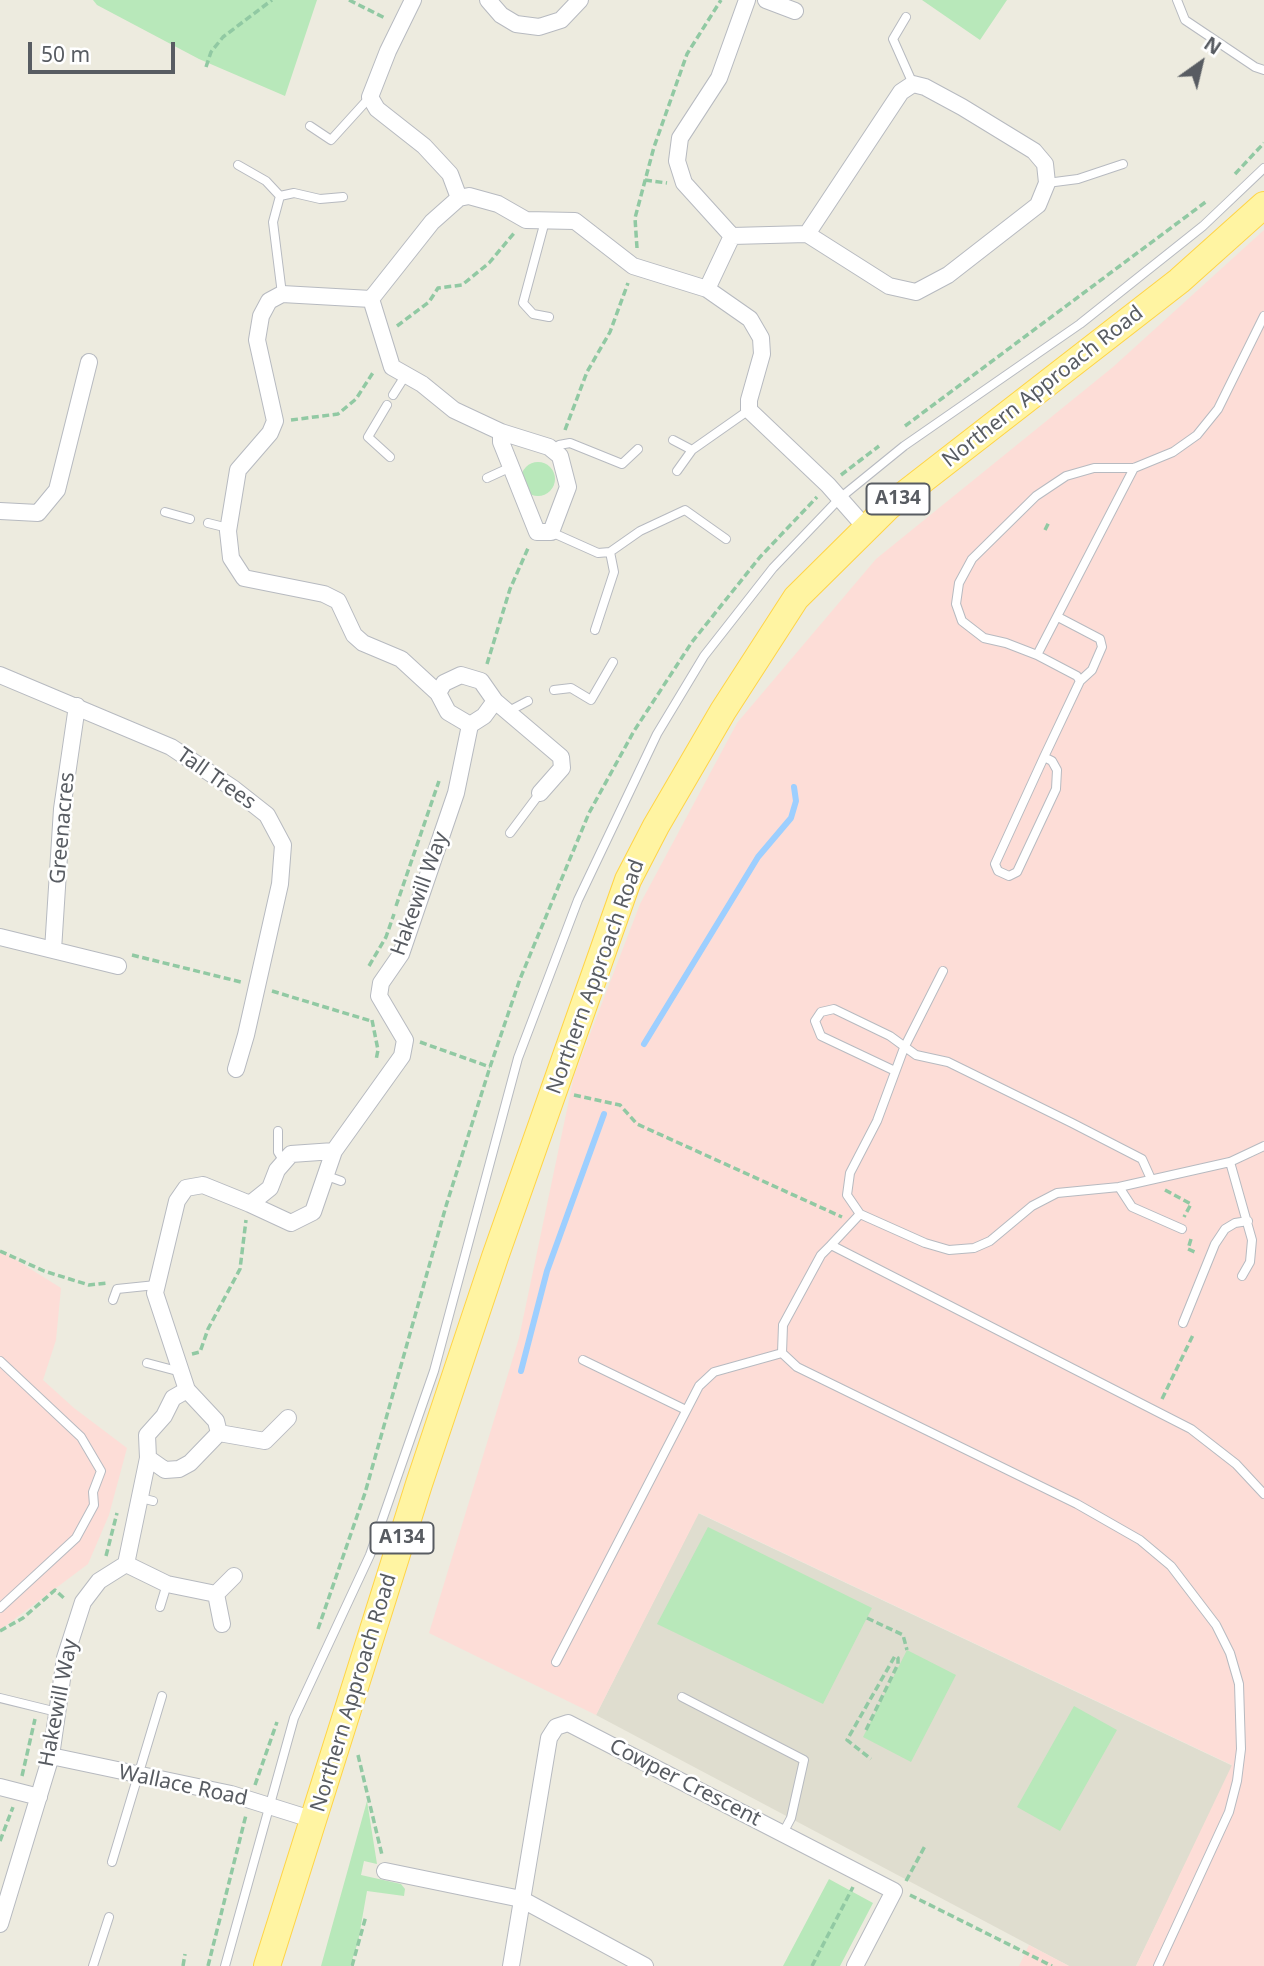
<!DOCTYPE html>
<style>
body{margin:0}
#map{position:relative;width:1264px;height:1966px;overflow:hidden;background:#edebdf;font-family:"Noto Sans",sans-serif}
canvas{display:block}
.north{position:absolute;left:1166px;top:28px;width:70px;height:70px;-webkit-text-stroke:5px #fff;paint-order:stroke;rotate:34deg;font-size:19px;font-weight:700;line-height:28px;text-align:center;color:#585c62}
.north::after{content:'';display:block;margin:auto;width:24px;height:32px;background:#585c62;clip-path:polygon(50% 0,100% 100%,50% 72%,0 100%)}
.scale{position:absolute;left:28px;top:42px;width:147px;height:32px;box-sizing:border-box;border:4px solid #585c62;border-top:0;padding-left:9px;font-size:21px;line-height:24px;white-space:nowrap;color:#585c62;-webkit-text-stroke:5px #fff;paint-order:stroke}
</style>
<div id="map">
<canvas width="1264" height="1966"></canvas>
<div class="north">N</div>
<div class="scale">50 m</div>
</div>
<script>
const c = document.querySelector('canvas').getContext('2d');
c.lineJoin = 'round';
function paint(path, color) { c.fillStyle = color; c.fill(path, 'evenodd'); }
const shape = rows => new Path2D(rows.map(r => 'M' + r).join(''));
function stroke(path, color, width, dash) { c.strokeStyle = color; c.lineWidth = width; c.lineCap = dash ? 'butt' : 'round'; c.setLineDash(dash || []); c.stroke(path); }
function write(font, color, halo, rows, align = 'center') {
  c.font = font + ' "Noto Sans",sans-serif'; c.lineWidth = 5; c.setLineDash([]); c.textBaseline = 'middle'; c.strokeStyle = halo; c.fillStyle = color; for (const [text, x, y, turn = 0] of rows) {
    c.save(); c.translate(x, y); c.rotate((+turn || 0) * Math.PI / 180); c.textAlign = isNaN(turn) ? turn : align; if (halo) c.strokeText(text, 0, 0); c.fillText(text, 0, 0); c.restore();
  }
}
paint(shape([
 [698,1513,1233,1766,1136,1966,1069,1966,596,1715]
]), '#dfddcf');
paint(shape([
 [1264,230,1264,1966,1136,1966,1232,1765,699,1513,596,1715,429,1633,519,1338,574,1076,640,904,737,723,876,559,1113,367],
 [0,1250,61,1288,56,1340,43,1380,74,1408,127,1448,109,1515,88,1564,0,1630],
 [1029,1945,1069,1966,1019,1966]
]), '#fdddd7');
paint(shape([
 [93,0,317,0,285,96,199,59,97,5],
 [922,0,1007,0,980,40],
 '521 479a17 17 0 1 1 34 0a17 17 0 1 1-34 0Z',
 [708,1527,872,1608,823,1704,657,1624],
 [907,1650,956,1675,911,1762,863,1737],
 [1074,1706,1117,1730,1060,1831,1017,1807],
 [367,1801,377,1864,364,1861,361,1875,401,1884,405,1889,404,1896,367,1891,358,1942,350,1966,321,1966],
 [829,1879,873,1903,840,1966,783,1966]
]), '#b8e8ba');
stroke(shape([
 [644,1044,758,857,791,818,796,801,794,787],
 [521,1371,547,1271,604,1114]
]), '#9dcfff', 6);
const lane = shape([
 [1177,0,1185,20,1255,67,1264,70],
 [906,17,893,39,913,84],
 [310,126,331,140,370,97],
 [238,165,266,181,280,196],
 [1047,183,1078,179,1123,164],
 [545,221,523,303,533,314,549,317],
 [282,294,273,222,280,196,294,193,320,199,343,197],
 [393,395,405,376],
 [387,405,368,437,390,457],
 [673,440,692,450],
 [557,451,559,445,570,443,622,464,638,449],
 [677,471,692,450,749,410],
 [487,478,511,467],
 [165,512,190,519],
 [208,523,228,528],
 [551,532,598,553,610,552,640,531,685,510,726,539],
 [1058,617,1100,639,1102,647,1092,670,1080,681],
 [595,630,614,572,610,552],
 [1037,655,1134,468],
 [554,690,571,688,591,700,613,662],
 [507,712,528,701],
 [1044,757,1052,761,1057,770,1056,789,1017,872,1009,876,998,871,995,864,1044,757,1080,681,1077,676,1037,655,1006,643,984,638,962,621,956,604,959,583,972,559,1036,496,1066,476,1094,468,1134,468,1173,452,1197,435,1218,409,1264,316],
 [510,833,540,793],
 [943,971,904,1048,877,1121,850,1173,847,1195,860,1214,925,1243,949,1250,974,1248,990,1241,1032,1206,1057,1193,1119,1187,1230,1162,1264,1146],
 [895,1071,821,1036,815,1021,821,1012,834,1009,890,1036,916,1055,948,1062,1072,1123,1142,1159,1151,1179],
 [278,1131,278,1152,283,1160],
 [1230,1162,1252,1240,1250,1262,1242,1276],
 [327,1176,341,1181],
 [1119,1187,1132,1207,1182,1229],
 [831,1245,860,1214],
 [113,1300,117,1289,156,1285],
 [1183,1323,1215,1244,1225,1229,1235,1223,1248,1221],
 [782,1353,797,1367,1077,1504,1140,1540,1171,1566,1216,1625,1230,1653,1239,1684,1241,1749,1237,1781,1229,1812,1158,1966],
 [583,1360,686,1410],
 [0,1361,81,1437,101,1471,93,1492,94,1505,76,1538,0,1608],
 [147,1363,181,1372],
 [141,1498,153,1501],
 [160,1607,167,1584],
 [556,1662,699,1386,714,1372,782,1353,783,1325,821,1255,831,1245,1191,1429,1236,1464,1264,1494],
 [682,1697,804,1760,791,1818,783,1833],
 [0,1698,57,1712],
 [112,1862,162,1696],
 [93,1966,109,1917],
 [225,1966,294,1718,370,1555,434,1371,518,1058,578,900,657,734,704,656,773,568,840,498,904,446,1080,324,1203,226,1264,168]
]);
const street = shape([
 [413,0,388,51,370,97,377,109,424,146,450,174,459,198],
 [488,0,501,15,516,24,539,27,561,20,580,0],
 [766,0,795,11],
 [732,236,684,183,677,161,680,138,719,78,747,0],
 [707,289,732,236,807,234,889,286,916,292,948,275,1038,205,1047,183,1045,164,1034,151,962,107,925,87,913,84,901,92,807,234],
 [371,299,392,367,422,384,454,410,501,432,501,442,537,532,551,532,568,487,560,456,549,447,501,432],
 [0,511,38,513,57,490,89,362],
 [0,675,171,747,234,789,267,815,283,845,280,884,246,1035,236,1069],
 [438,693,444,683,461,675,481,681,495,701,561,757,562,768,540,793],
 [470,725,448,712,438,693,401,659,363,643,354,635,338,601,324,594,244,578,231,558,228,531,238,470,270,433,275,421,257,340,261,316,269,301,282,294,371,299,432,222,459,198,469,196,498,204,526,220,575,221,633,266,707,289,750,319,761,338,762,354,749,400,749,410,828,485,865,527],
 [0,937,118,966],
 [53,950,62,809,77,706],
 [250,1204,291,1223,313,1212,334,1151,402,1056,405,1040,379,996,381,983,401,954,456,793,470,725,484,716,495,701],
 [219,1433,265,1441,288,1418],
 [148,1458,165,1470,179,1469,190,1463,219,1433,216,1421,187,1390,155,1293,177,1201,186,1188,203,1185,250,1204,270,1188,277,1170,291,1154,334,1151],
 [126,1564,167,1584,216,1594],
 [222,1624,216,1594,234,1576],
 [51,1756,231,1794,314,1820],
 [0,1787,39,1797],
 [385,1871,521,1899,645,1966],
 [0,1924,51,1756,65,1658,83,1602,99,1581,126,1564,148,1458,147,1435,164,1416,173,1398,187,1390],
 [511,1966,549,1738,556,1727,568,1723,894,1891,855,1966]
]);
const primary = shape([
 [267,1966,419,1484,495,1257,628,880,656,826,723,711,796,598,888,507,1179,281,1264,205]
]);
stroke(lane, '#b7bac0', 10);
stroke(street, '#b7bac0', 18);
stroke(primary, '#ffd446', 28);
stroke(shape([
 [349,0,385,18],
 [206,67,211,52,223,37,272,0],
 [1235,174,1264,143],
 [645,180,667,183],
 [637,248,635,218,654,147,687,54,721,0],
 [397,326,429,302,438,288,462,285,489,263,515,232],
 [291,420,338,414,356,399,374,371],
 [905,426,1207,201],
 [565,430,587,372,610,332,628,283],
 [841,475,879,446],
 [1045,530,1049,522],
 [487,664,510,589,529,546],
 [396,906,439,781],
 [132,955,241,982],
 [369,966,386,937,394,914],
 [272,991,371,1021],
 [372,1020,378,1050,376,1060],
 [420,1042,490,1067],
 [574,1095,620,1105,637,1124,842,1217],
 [1165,1190,1191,1204,1184,1217],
 [1191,1239,1188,1249,1197,1253],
 [0,1251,44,1271,89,1285,107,1283],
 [192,1354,200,1352,208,1329,240,1269,246,1220],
 [1162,1399,1194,1333],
 [106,1556,117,1513],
 [867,1618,903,1635,907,1650],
 [318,1629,365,1493,446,1206,490,1067,520,979,589,813,634,731,692,642,760,557,817,497],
 [0,1631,23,1618,55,1590,65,1599],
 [866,1730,898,1664,898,1658,895,1656,847,1740,871,1759],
 [358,1755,382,1855],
 [22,1776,35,1719],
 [255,1785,277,1722],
 [0,1841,13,1807],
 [906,1881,925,1846],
 [910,1895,1052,1966],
 [183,1966,185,1954],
 [208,1966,246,1815],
 [352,1966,366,1916],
 [812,1966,853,1887]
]), '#91c9a3', 3.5, [7, 3.5]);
stroke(lane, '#fff', 8);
stroke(street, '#fff', 16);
stroke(primary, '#fff4a2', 26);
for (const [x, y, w] of [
 [898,499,63],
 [402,1538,63]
]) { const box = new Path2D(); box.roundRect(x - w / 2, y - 15.5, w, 31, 5); c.fillStyle = '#fff'; c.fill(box); stroke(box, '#585c62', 2); }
write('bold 19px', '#585c62', null, [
 ["A134",898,499],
 ["A134",402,1538]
]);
write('21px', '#585c62', '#fff', [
 ["Northern Approach Road",1043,387,-38],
 ["Tall Trees",216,779,35],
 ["Greenacres",63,828,-85],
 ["Hakewill Way",420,894,-70],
 ["Northern Approach Road",596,977,-70],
 ["Northern Approach Road",354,1693,-73],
 ["Hakewill Way",59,1703,-79],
 ["Cowper Crescent",685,1783,27],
 ["Wallace Road",183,1786,12]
]);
</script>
